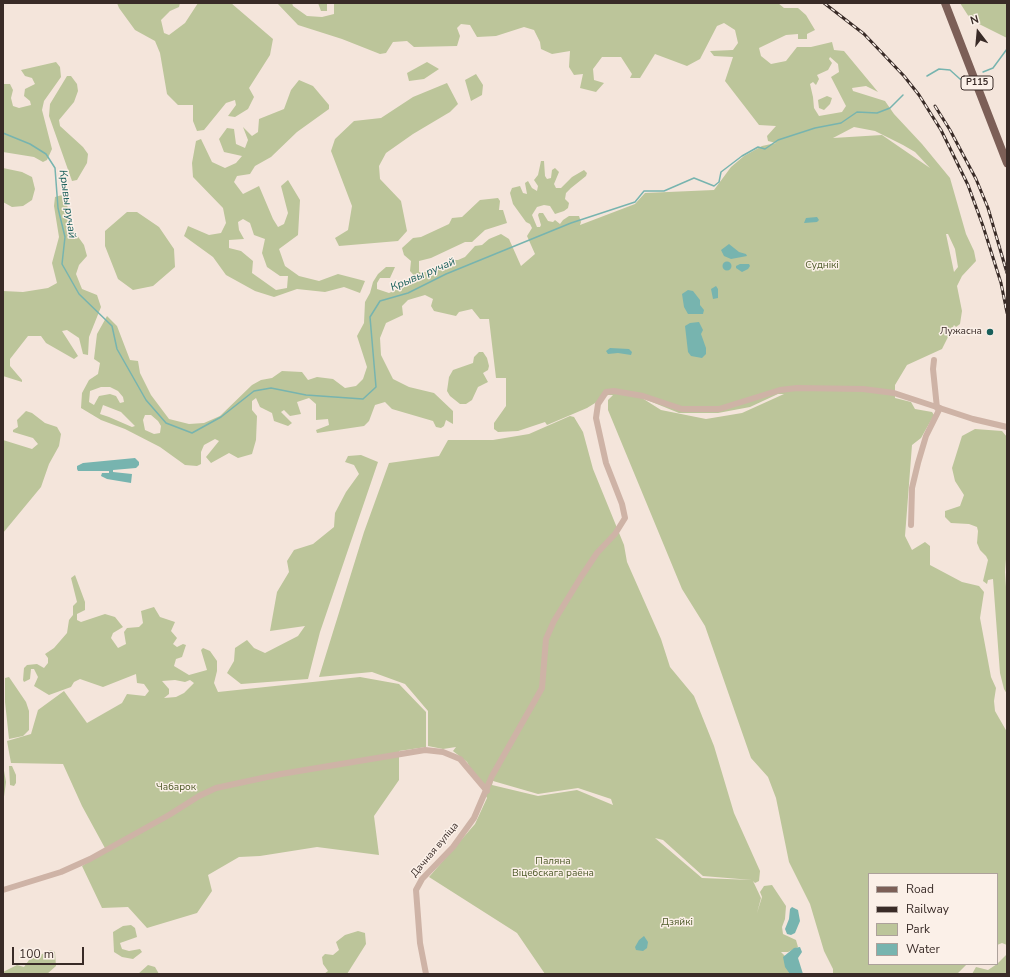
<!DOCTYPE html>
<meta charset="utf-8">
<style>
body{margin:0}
#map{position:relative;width:1010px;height:977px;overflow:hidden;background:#f4e5db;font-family:"Nunito Sans",sans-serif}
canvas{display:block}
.frame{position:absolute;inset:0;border:4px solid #392b27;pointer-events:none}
.legend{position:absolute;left:868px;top:873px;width:130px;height:92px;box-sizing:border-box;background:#fbf0e8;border:1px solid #ada19b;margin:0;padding:5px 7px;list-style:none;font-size:12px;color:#392b27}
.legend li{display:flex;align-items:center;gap:8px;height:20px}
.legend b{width:20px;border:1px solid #ada19b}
.north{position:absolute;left:958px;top:12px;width:40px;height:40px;-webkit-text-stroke:3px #fbf0e8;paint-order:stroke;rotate:344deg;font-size:11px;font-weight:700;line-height:16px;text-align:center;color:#392b27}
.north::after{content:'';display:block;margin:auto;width:14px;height:18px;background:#392b27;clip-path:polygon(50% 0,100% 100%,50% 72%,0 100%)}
.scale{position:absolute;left:12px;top:947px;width:72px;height:18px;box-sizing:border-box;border:2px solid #392b27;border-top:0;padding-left:5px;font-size:12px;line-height:14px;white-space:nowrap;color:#392b27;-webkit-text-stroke:3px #fbf0e8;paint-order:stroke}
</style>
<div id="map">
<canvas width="1010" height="977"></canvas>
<div class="frame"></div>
<ul class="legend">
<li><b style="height:5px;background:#7c5f57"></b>Road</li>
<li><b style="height:5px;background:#392b27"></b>Railway</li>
<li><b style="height:11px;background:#bcc59a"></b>Park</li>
<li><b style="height:11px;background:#77b4af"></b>Water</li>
</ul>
<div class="north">N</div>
<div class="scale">100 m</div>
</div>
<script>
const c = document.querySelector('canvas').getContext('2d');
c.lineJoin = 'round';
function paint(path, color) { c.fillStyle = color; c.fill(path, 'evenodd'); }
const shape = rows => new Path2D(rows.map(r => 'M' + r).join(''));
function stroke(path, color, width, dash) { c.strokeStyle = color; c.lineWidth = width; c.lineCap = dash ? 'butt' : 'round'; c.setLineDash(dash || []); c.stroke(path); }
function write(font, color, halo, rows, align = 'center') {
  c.font = font + ' "Nunito Sans",sans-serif'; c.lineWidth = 3; c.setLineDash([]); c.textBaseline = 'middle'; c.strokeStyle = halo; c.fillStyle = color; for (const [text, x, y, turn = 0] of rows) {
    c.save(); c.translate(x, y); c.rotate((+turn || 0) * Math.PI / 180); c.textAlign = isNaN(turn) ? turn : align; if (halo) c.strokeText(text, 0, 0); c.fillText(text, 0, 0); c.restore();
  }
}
paint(shape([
 [117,3,180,3,179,7,170,11,161,20,164,33,169,35,185,23,198,3,231,3,273,39,270,55,249,88,254,97,248,109,235,117,228,116,236,105,235,100,226,103,204,130,197,131,193,121,193,105,178,105,167,94,160,53,155,41,135,30,119,8],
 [277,3,292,3,293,6,307,16,322,17,334,14,334,3,778,3,784,8,798,8,806,15,815,30,807,34,807,39,798,39,798,34,786,35,759,48,761,56,771,64,786,61,797,47,811,47,832,42,834,50,844,51,878,92,866,86,852,88,853,91,885,101,894,114,922,144,950,178,966,234,974,251,976,261,962,276,957,286,962,311,960,324,956,327,954,325,942,349,907,365,895,385,895,398,911,402,915,409,932,412,934,415,921,438,912,445,905,536,912,550,925,542,930,546,930,565,962,582,979,586,984,592,980,618,991,677,996,688,994,701,995,711,1007,732,1007,945,1002,943,997,945,997,874,869,874,869,964,967,964,957,974,833,974,833,969,824,951,810,904,789,862,776,798,768,777,751,758,705,626,682,589,608,410,608,400,613,395,608,395,587,408,547,425,545,422,518,431,498,432,494,429,494,423,506,406,506,378,496,378,489,319,480,319,472,309,459,312,456,316,434,311,431,306,433,299,425,295,408,300,402,306,403,315,386,323,380,338,381,355,393,379,409,387,434,393,453,411,453,424,446,420,444,426,441,428,436,427,433,421,392,409,385,402,375,405,369,421,364,426,317,433,316,430,329,425,328,419,316,420,316,404,309,398,297,402,301,414,290,416,284,410,281,412,292,423,288,426,274,421,272,413,260,407,256,398,252,401,252,410,257,416,256,440,252,454,238,458,229,453,211,463,206,457,219,441,215,439,204,445,201,452,201,464,197,466,185,465,160,447,125,429,101,420,81,408,82,393,89,380,98,374,100,363,94,359,97,334,107,316,117,326,130,360,138,361,140,373,151,395,169,419,189,424,204,423,220,416,252,385,261,380,272,378,282,371,302,372,308,380,317,377,333,379,345,388,356,386,363,379,367,367,357,336,364,323,365,302,370,293,373,282,378,274,386,267,395,267,390,278,380,278,377,283,377,289,389,293,418,280,410,271,411,261,404,255,402,248,413,238,421,237,449,224,452,218,462,217,480,200,498,198,500,201,499,210,503,210,507,223,485,230,472,242,465,242,431,258,419,261,419,272,429,272,451,260,458,260,465,257,475,246,482,245,489,239,501,234,509,239,521,266,535,254,527,236,532,228,530,224,526,222,513,204,510,193,512,188,520,186,523,193,527,194,525,183,528,181,532,188,537,191,538,186,534,180,538,175,541,161,544,161,545,176,547,179,551,178,552,170,555,168,559,172,554,184,556,188,561,188,572,177,584,170,587,173,586,176,571,188,566,193,565,199,569,203,568,208,564,211,555,214,550,206,544,205,537,207,532,215,537,227,540,227,541,225,538,215,539,213,543,213,548,221,553,222,555,220,560,224,563,220,569,216,579,216,581,222,580,225,635,204,645,193,714,190,731,167,744,156,762,146,776,143,768,141,767,136,776,126,759,125,725,81,733,57,714,56,710,51,733,50,738,43,735,30,724,23,717,26,700,59,687,66,655,54,640,78,630,78,632,74,621,57,602,57,593,69,594,80,604,83,596,92,580,88,583,74,574,75,569,67,570,51,552,54,541,49,540,42,534,30,524,27,496,36,477,37,470,25,461,24,457,28,460,36,457,46,414,47,407,41,393,42,386,53,380,54,342,39,298,25],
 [830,57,838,64,839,72,831,77,846,106,842,112,819,116,814,108,813,97,810,84,813,82,816,85,819,79,817,75,828,70,832,63,829,59],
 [854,127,875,131,903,145,915,152,930,168,882,135,833,138],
 [946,234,948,234,955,249,958,267,954,272],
 [101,387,110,387,118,391,123,397,124,402,120,403,116,396,110,394,99,396,94,405,89,402,90,391],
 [778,394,784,394,742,413,706,419,661,410,642,398,679,413,718,413,750,407],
 [103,405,121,412,135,426,132,427,109,417,100,414],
 [145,415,151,415,158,421,161,426,160,433,154,434,145,430,143,420],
 [318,3,327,3,327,11,321,11],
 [960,3,1007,3,1007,38,977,23,969,17],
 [56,62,60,67,61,77,44,101,42,110,52,149,47,160,43,162,34,157,3,152,3,84,10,84,13,90,11,98,13,106,19,108,31,105,30,101,24,96,25,89,35,84,32,78,25,76,21,70],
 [427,62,439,69,424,79,409,81,407,73],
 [476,74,483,85,482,95,471,101,465,80],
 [67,76,71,76,77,84,78,91,74,102,59,120,60,126,83,147,88,154,87,163,77,180,72,181,49,116,50,104],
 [299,80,313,86,329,105,329,109,297,132,271,157,255,166,250,174,237,176,234,182,243,194,259,186,273,219,278,227,284,224,288,213,281,186,288,180,300,200,298,235,279,249,285,266,299,276,319,281,338,274,365,281,360,293,344,287,325,292,297,289,274,297,255,291,226,275,213,257,184,236,188,226,209,235,221,233,226,223,223,208,193,177,192,163,196,141,201,139,212,162,225,168,236,163,242,156,224,152,219,139,227,128,234,129,236,144,245,148,248,140,243,127,252,136,258,132,259,119,284,109,291,90],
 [243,219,250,223,254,235,265,239,262,253,267,267,280,276,288,276,287,288,276,290,252,273,253,261,241,251,229,248,229,240,244,239,239,230,238,222],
 [447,83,458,104,450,112,413,134,386,153,379,166,380,179,401,201,407,231,398,241,339,246,335,238,348,230,352,206,331,151,335,139,354,121,381,118,413,97],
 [827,96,832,98,830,104,824,110,819,108,818,100],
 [3,168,22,172,32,177,35,189,32,200,23,206,12,207,3,202],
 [62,195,70,212,66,216,69,224,84,245,87,256,79,265,76,274,82,289,97,295,101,307,89,337,88,355,83,354,79,338,67,330,62,331,78,356,74,359,46,343,41,336,28,336,10,359,10,366,22,380,22,382,3,376,3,291,23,292,48,288,57,283,52,263,59,237,54,206,55,197],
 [127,212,137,212,159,227,174,249,175,267,153,286,133,290,118,279,105,246,105,231],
 [479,352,483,352,487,358,489,366,488,370,483,373,488,382,478,387,472,400,466,404,460,404,450,396,447,391,449,377,453,370,473,363,474,357],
 [26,411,32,413,45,423,57,427,61,434,59,446,49,464,41,487,3,533,3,440,32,449,38,444,33,438,13,432,13,430,18,427,17,420],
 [570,416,574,417,583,432,593,469,624,545,627,562,661,639,670,667,694,696,714,746,734,813,760,871,759,881,755,883,753,881,761,898,757,913,762,897,760,892,764,886,772,885,786,906,785,919,782,927,783,934,796,940,798,947,788,952,781,952,803,974,545,974,517,933,429,877,475,824,487,798,467,762,453,751,456,747,443,749,428,746,428,711,405,684,372,672,319,677,364,532,389,463,439,456,448,440,493,440,529,434],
 [493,781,538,794,578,788,611,799,613,805,577,790,538,796,492,785],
 [655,838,663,840,703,876,752,880,702,878],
 [975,429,1002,431,1007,437,1007,546,1005,572,1007,602,1007,694,1004,689,1000,673,993,579,988,580,987,584,983,581,988,560,986,556,980,550,977,543,978,531,977,527,969,524,951,523,945,517,945,511,960,506,964,495,955,481,952,468,962,436],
 [361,455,378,462,320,632,308,679,241,684,227,673,234,661,235,648,247,640,254,648,265,653,298,636,305,626,270,631,277,592,289,572,287,561,294,550,313,544,334,527,335,513,346,492,359,474,354,465,345,462,348,456],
 [75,575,85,602,85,610,77,614,77,620,81,622,105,614,115,617,123,627,113,633,111,638,118,648,126,644,124,632,127,628,139,627,143,623,141,611,154,607,160,617,175,622,171,631,177,638,173,644,177,647,183,644,186,645,182,657,176,659,174,666,189,675,207,670,201,650,203,648,210,651,217,661,217,671,214,683,218,692,360,677,399,684,426,712,426,747,399,751,399,780,374,816,379,855,317,847,260,856,239,857,208,875,212,891,197,913,147,928,128,907,102,908,82,866,106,850,82,806,63,764,11,763,7,741,31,734,38,710,64,691,87,723,122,703,127,694,145,696,149,691,144,684,137,683,136,674,103,687,80,679,74,682,71,687,49,695,34,686,38,677,34,669,31,669,30,679,24,682,23,680,24,668,27,665,37,664,44,668,48,663,48,658,45,654,54,648,67,633,69,620,73,615,73,606,77,602,71,578],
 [175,680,185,682,190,680,194,683,184,693,176,697,164,698,169,694,169,689,162,681],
 [9,677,26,702,29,711,29,730,23,736,9,739,5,702,5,678],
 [3,765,6,782,3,804],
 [9,766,12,766,16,775,16,783,14,786,10,785],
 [131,925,135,928,137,937,120,943,122,949,129,951,140,949,142,952,133,959,122,957,114,952,113,932,123,926],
 [358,931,365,933,366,944,347,974,324,974,328,971,323,964,322,957,325,954,333,955,339,950,336,942,345,935],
 [51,950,55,952,56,966,47,974,3,974,3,972,17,965,24,967,29,960],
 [1007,954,1007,974,972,974,976,967,988,970,997,964],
 [148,965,155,967,159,974,138,974]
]), '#bcc59a');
paint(shape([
 [817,217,819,220,817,222,804,223,806,218],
 [729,244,739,252,746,254,747,256,731,259,724,256,721,250],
 '722.5 266a4.5 4.5 0 1 1 9 0a4.5 4.5 0 1 1-9 0Z',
 [740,264,749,264,750,266,748,269,742,272,736,268,736,266],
 [716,286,718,289,718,298,713,299,711,289],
 [688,290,693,291,700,300,700,305,704,310,703,314,688,314,684,307,682,294],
 [699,322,703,330,701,334,706,348,706,354,702,358,691,356,688,352,685,326,690,323],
 [610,348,629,349,632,352,631,355,618,353,608,354,606,351],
 [135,458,139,462,139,465,136,468,113,470,113,472,132,474,131,483,107,479,101,476,102,473,109,473,109,471,78,471,77,469,77,466,83,463],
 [792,907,798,910,800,921,795,933,791,935,787,934,785,929,789,919,790,909],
 [644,936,648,942,647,948,643,951,636,950,635,947,639,940],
 [800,947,802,952,798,958,803,974,790,974,785,967,783,957,794,948]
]), '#77b4af');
stroke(shape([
 [983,72,993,68,1007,49],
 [927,76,939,69,950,70,960,79,966,78],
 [3,133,30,144,46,154,55,168,58,208,65,237,62,264,79,294,112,326,117,349,146,400,166,423,192,433,221,417,254,391,271,388,306,395,363,399,376,387,370,317,380,301,408,293,446,274,571,223,635,202,644,191,664,191,694,178,714,186,719,182,721,172,742,156,758,147,765,149,778,140,815,128,841,123,857,112,877,113,890,108,903,95]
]), '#77b4af', 1.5);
stroke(shape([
 [934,360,933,369,937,408],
 [911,525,912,488,918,463,926,436,940,408],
 [3,890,61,872,90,859,169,815,199,796,216,788,281,774,425,750,443,752,460,759,487,791],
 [426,974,420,943,416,890,422,879,453,847,474,818,492,776,542,688,546,639,554,621,581,577,597,553,615,534,625,518,622,504,606,463,596,418,598,404,606,392,614,391,643,396,682,409,719,409,780,390,797,388,863,389,894,393,973,419,1007,427]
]), '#ceb3a6', 6);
stroke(shape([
 [945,3,1007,163]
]), '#7c5f57', 8);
const rail = shape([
 [824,3,864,34,904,76,919,95,941,130,968,185,983,226,1001,283,1007,313],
 [935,106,950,130,976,179,988,208,1007,273]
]);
stroke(rail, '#392b27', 3);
stroke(rail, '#fbf0e8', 1.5, [4.5]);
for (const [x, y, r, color] of [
 [990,332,4,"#195f5b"]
]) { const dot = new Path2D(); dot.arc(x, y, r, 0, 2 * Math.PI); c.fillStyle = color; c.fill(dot); stroke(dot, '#fbf0e8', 1.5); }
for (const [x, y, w] of [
 [977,83,32]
]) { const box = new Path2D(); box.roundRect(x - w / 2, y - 7, w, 14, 3); c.fillStyle = '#fbf0e8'; c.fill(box); stroke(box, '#392b27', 1); }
write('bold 9px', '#392b27', null, [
 ["Р115",977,83]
]);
write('10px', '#4e5a29', '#fbf0e8', [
 ["Суднікі",822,266],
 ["Чабарок",176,788],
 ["Паляна",553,862],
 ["Віцебскага раёна",553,874],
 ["Дзяйкі",677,923]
]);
write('10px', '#392b27', '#fbf0e8', [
 ["Лужасна",982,332]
], 'right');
write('10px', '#392b27', '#fbf0e8', [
 ["Дачная вуліца",435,850,-50]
]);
write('italic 11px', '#195f5b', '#fbf0e8', [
 ["Крывы ручай",67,204,82],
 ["Крывы ручай",423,275,-23]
]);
</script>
